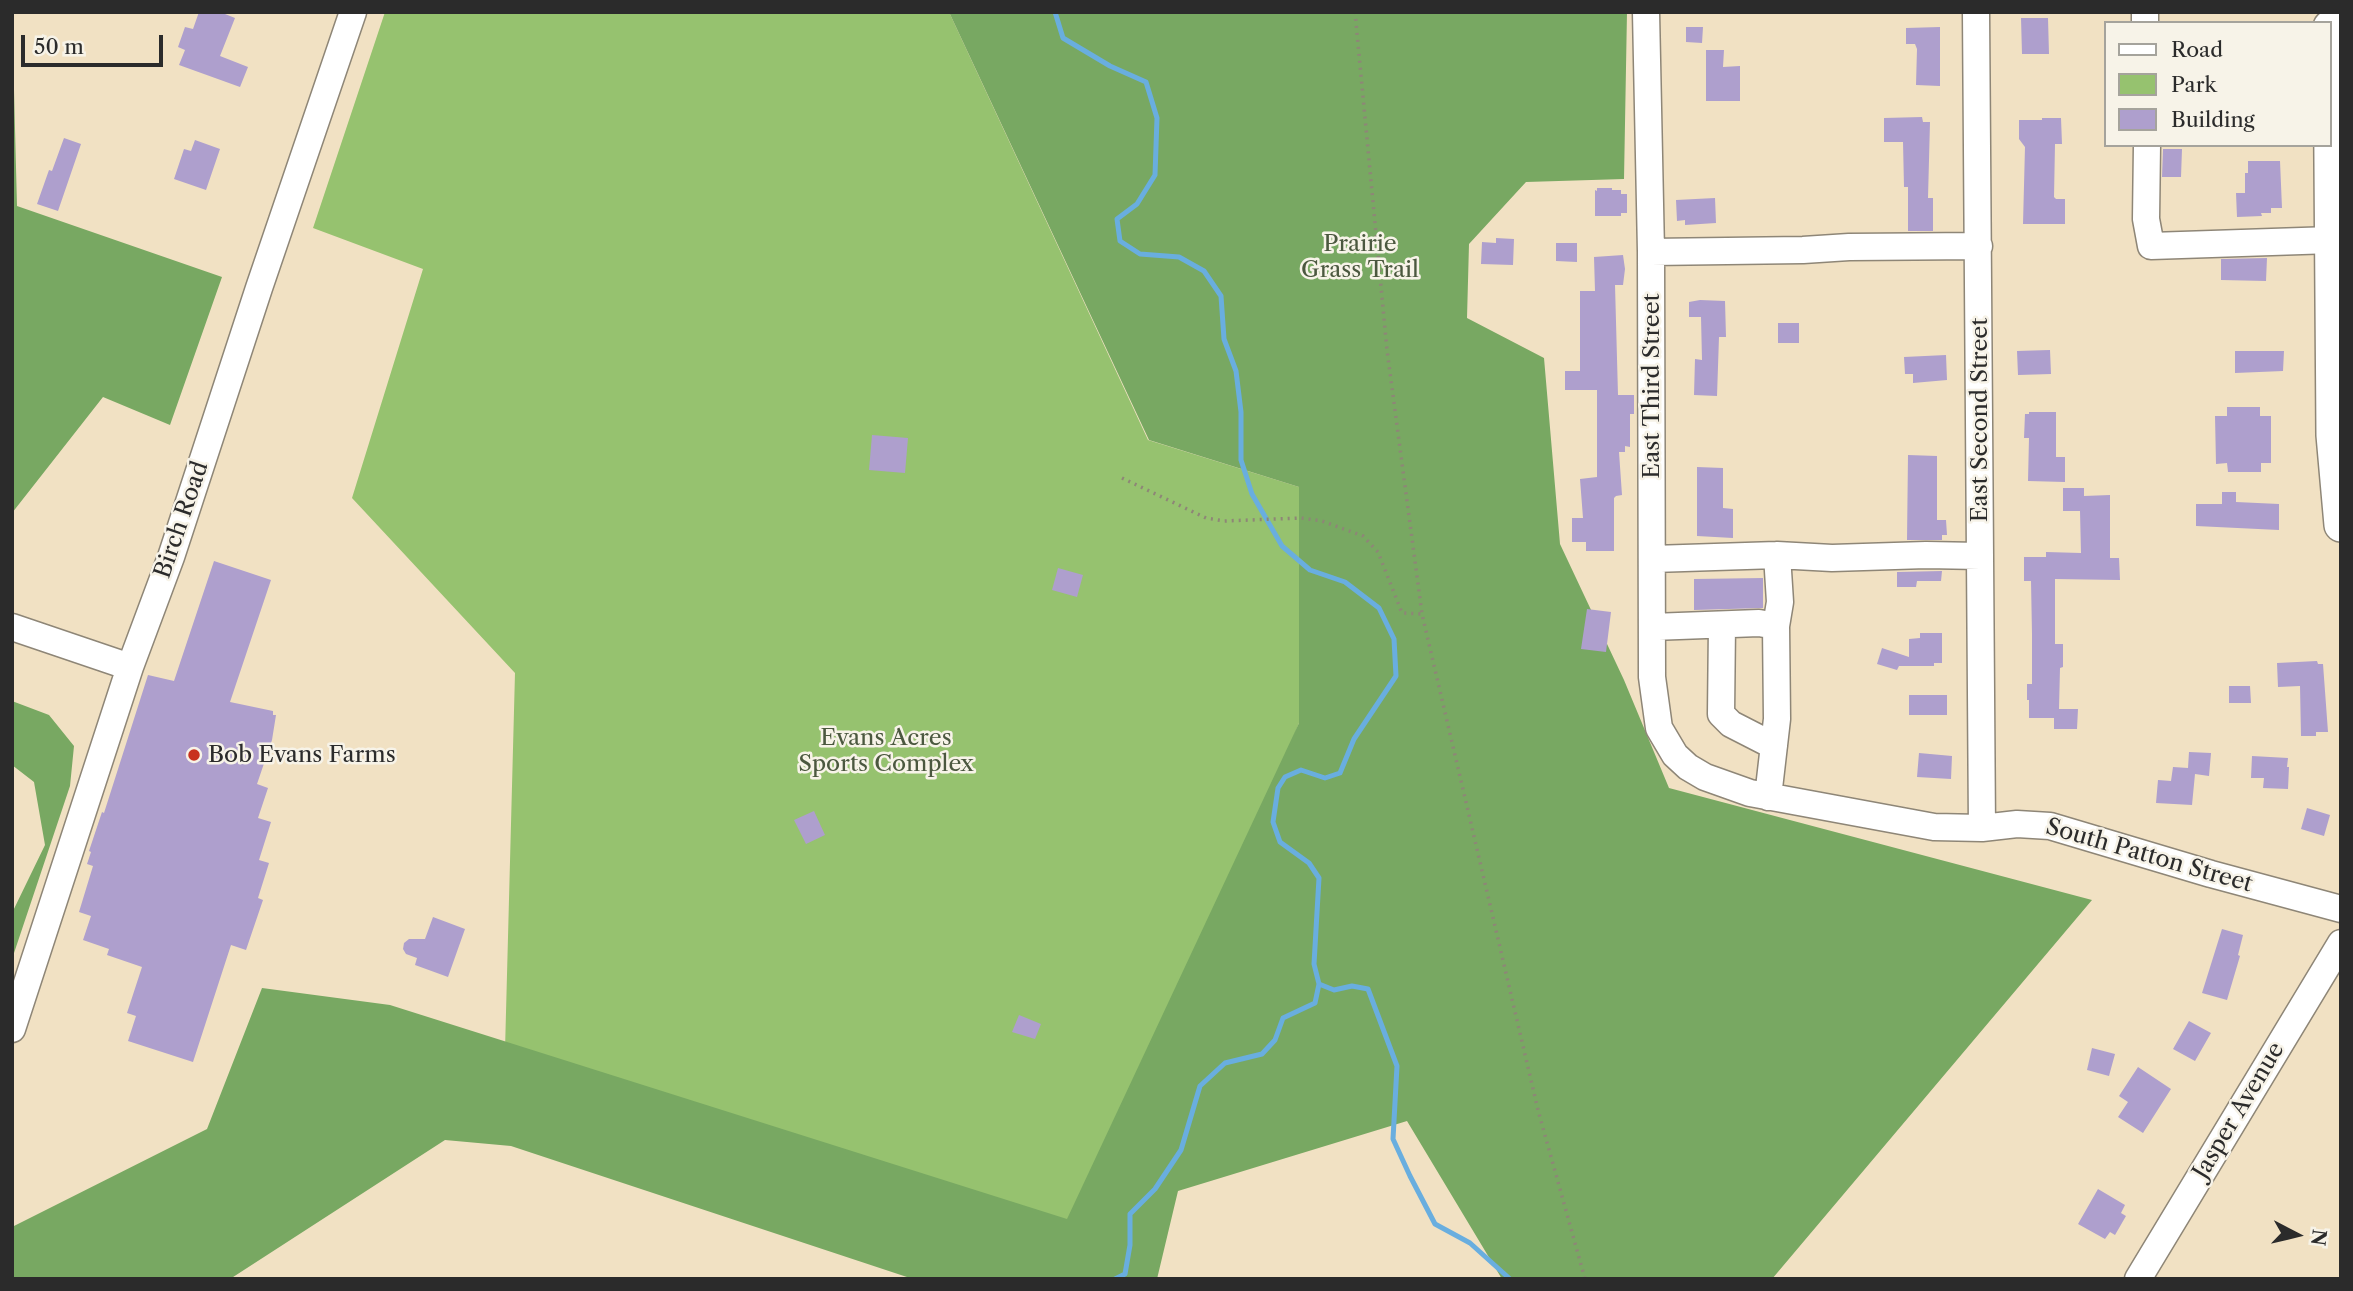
<!DOCTYPE html>
<style>
body{margin:0}
#map{position:relative;width:2353px;height:1291px;overflow:hidden;background:#f1e1c3;font-family:"Libre Caslon Text",serif}
canvas{display:block}
.frame{position:absolute;inset:0;border:14px solid #2b2b2b;pointer-events:none}
.legend{position:absolute;left:2104px;top:21px;width:228px;height:126px;box-sizing:border-box;background:#f7f3e8;border:2px solid #a5a39c;margin:0;padding:9px 12px;list-style:none;font-size:21px;color:#2b2b2b}
.legend li{display:flex;align-items:center;gap:14px;height:35px}
.legend b{width:35px;border:2px solid #a5a39c}
.north{position:absolute;left:2262px;top:1200px;width:70px;height:70px;-webkit-text-stroke:5px #f7f3e8;paint-order:stroke;rotate:97deg;font-size:19px;font-weight:700;line-height:28px;text-align:center;color:#2b2b2b}
.north::after{content:'';display:block;margin:auto;width:24px;height:32px;background:#2b2b2b;clip-path:polygon(50% 0,100% 100%,50% 72%,0 100%)}
.scale{position:absolute;left:21px;top:35px;width:142px;height:32px;box-sizing:border-box;border:4px solid #2b2b2b;border-top:0;padding-left:9px;font-size:21px;line-height:24px;white-space:nowrap;color:#2b2b2b;-webkit-text-stroke:5px #f7f3e8;paint-order:stroke}
</style>
<div id="map">
<canvas width="2353" height="1291"></canvas>
<div class="frame"></div>
<ul class="legend">
<li><b style="height:9px;background:#fff"></b>Road</li>
<li><b style="height:19px;background:#96c26f"></b>Park</li>
<li><b style="height:19px;background:#ae9fcd"></b>Building</li>
</ul>
<div class="north">N</div>
<div class="scale">50 m</div>
</div>
<script>
const c = document.querySelector('canvas').getContext('2d');
c.lineJoin = 'round';
function paint(path, color) { c.fillStyle = color; c.fill(path, 'evenodd'); }
const shape = rows => new Path2D(rows.map(r => 'M' + r).join(''));
function stroke(path, color, width, dash) { c.strokeStyle = color; c.lineWidth = width; c.lineCap = dash ? 'butt' : 'round'; c.setLineDash(dash || []); c.stroke(path); }
function write(font, color, halo, rows, align = 'center') {
  c.font = font + ' "Libre Caslon Text",serif'; c.lineWidth = 5; c.setLineDash([]); c.textBaseline = 'middle'; c.strokeStyle = halo; c.fillStyle = color; for (const [text, x, y, turn = 0] of rows) {
    c.save(); c.translate(x, y); c.rotate((+turn || 0) * Math.PI / 180); c.textAlign = isNaN(turn) ? turn : align; if (halo) c.strokeText(text, 0, 0); c.fillText(text, 0, 0); c.restore();
  }
}
paint(shape([
 [385,12,949,12,1148,440,1299,487,1299,723,1077,1277,505,1050,515,673,352,498,423,269,313,228]
]), '#96c26f');
paint(shape([
 [12,12,17,206,222,277,170,425,103,397,12,513],
 [949,12,1627,12,1624,179,1526,182,1469,244,1467,318,1544,358,1560,544,1624,680,1669,788,2092,900,1772,1279,1502,1279,1407,1121,1178,1191,1157,1279,913,1279,511,1146,445,1140,230,1279,12,1279,12,1227,207,1129,262,988,390,1005,1067,1219,1299,723,1299,487,1149,440],
 [12,701,49,715,74,746,70,786,12,959,12,913,45,845,34,782,12,765]
]), '#78a862');
stroke(shape([
 [1055,12,1063,38,1110,66,1146,82,1157,118,1155,175,1137,204,1117,219,1120,241,1140,254,1179,257,1204,271,1221,296,1224,339,1236,371,1241,412,1241,460,1252,494,1282,546,1310,570,1345,582,1379,608,1394,639,1396,676,1354,739,1340,773,1325,778,1301,770,1285,777,1278,788,1273,822,1280,842,1309,863,1319,878,1314,964,1319,984,1315,1003,1283,1018,1275,1040,1262,1054,1225,1063,1200,1086,1181,1150,1155,1189,1130,1214,1130,1245,1125,1274,1115,1279],
 [1319,984,1334,990,1352,986,1368,989,1397,1066,1393,1139,1410,1176,1435,1224,1470,1243,1510,1279]
]), '#69aedf', 5);
paint(shape([
 [199,12,220,12,235,18,220,56,248,67,240,87,179,65,185,50,178,47,185,27,193,29],
 [2021,18,2048,18,2049,54,2022,54],
 [1686,27,1703,27,1702,43,1686,42],
 [1940,27,1940,86,1916,85,1917,49,1915,44,1906,44,1906,28],
 [1706,50,1724,50,1723,67,1740,66,1740,101,1706,101],
 [1922,117,1923,122,1930,122,1928,198,1933,198,1933,231,1908,231,1908,187,1904,187,1903,142,1884,142,1884,118],
 [2042,118,2061,118,2062,144,2055,144,2054,197,2056,199,2065,199,2065,224,2023,224,2025,147,2019,139,2019,120,2042,120],
 [64,138,81,144,58,211,37,204,49,170,52,171],
 [195,140,220,149,206,190,174,179,184,149,191,151],
 [2163,149,2182,149,2181,177,2162,177],
 [2248,161,2280,161,2282,208,2271,208,2271,213,2261,213,2262,216,2237,217,2236,193,2245,193,2245,173,2248,173],
 [1597,188,1612,188,1612,190,1621,190,1621,194,1627,194,1627,213,1621,213,1621,216,1595,216,1595,190,1597,191],
 [1715,198,1716,223,1685,225,1685,220,1677,221,1676,200],
 [1496,238,1514,239,1513,265,1481,264,1482,242,1496,243],
 [1556,243,1577,243,1577,262,1556,261],
 [1623,255,1625,269,1623,285,1615,285,1618,395,1634,395,1634,414,1630,414,1630,447,1625,446,1625,452,1619,452,1622,495,1616,496,1614,498,1614,551,1586,551,1586,542,1572,542,1572,518,1583,518,1580,479,1597,477,1597,390,1565,390,1565,371,1580,371,1580,291,1595,291,1594,257],
 [2267,258,2266,281,2221,280,2221,259],
 [1700,300,1725,301,1726,337,1719,337,1717,396,1694,395,1695,359,1702,360,1701,317,1689,317,1689,302],
 [1778,323,1799,323,1799,343,1778,343],
 [2050,350,2051,374,2018,375,2017,351],
 [2235,351,2284,351,2283,371,2235,373],
 [1946,355,1947,380,1913,383,1913,374,1905,374,1904,357],
 [2227,407,2260,407,2260,416,2271,416,2271,463,2261,463,2261,472,2228,472,2227,463,2216,464,2215,416,2227,416],
 [2029,412,2056,412,2056,457,2065,457,2065,482,2028,481,2029,438,2024,438,2025,414,2029,414],
 [872,435,908,438,905,473,869,470],
 [1908,455,1937,456,1937,520,1946,520,1947,535,1942,535,1942,540,1907,540],
 [1697,467,1723,468,1723,508,1733,509,1733,538,1697,536],
 [2063,488,2084,488,2084,496,2110,495,2110,558,2119,558,2120,580,2055,579,2055,644,2063,644,2063,667,2060,668,2059,709,2078,709,2077,729,2054,729,2054,718,2029,718,2029,700,2027,700,2027,684,2032,684,2032,634,2031,581,2024,581,2024,557,2046,557,2046,552,2081,553,2080,511,2063,511],
 [2222,492,2236,492,2236,502,2279,504,2279,530,2196,526,2196,504,2222,504],
 [214,561,271,580,230,702,273,711,273,715,276,715,272,740,257,784,268,788,258,818,271,822,259,860,269,863,258,898,263,900,246,950,231,945,193,1062,128,1041,136,1016,127,1013,142,967,107,955,109,949,83,940,91,916,79,912,93,866,87,864,91,852,89,851,102,812,104,813,148,675,174,681],
 [1058,568,1083,575,1077,597,1052,590],
 [1942,571,1941,581,1917,581,1916,587,1897,587,1897,572],
 [1763,578,1763,608,1694,610,1694,579],
 [1587,609,1611,612,1606,652,1581,649],
 [1920,633,1942,633,1942,663,1934,663,1934,666,1899,666,1897,670,1877,664,1882,648,1909,657,1909,639,1920,638],
 [2317,661,2318,664,2323,664,2328,732,2316,732,2316,736,2301,736,2300,686,2278,687,2277,663],
 [2229,686,2250,686,2251,703,2229,703],
 [1909,695,1947,695,1947,715,1909,715],
 [2189,752,2211,753,2209,776,2195,774,2192,805,2156,803,2158,780,2171,781,2173,767,2188,768],
 [1919,753,1952,756,1951,779,1917,777],
 [2252,756,2288,758,2287,767,2289,767,2288,789,2263,788,2264,778,2251,778],
 [2307,808,2330,815,2324,836,2301,829],
 [814,811,825,835,806,844,794,820],
 [433,917,465,929,448,977,415,965,417,958,406,954,403,949,404,943,409,939,425,939],
 [2222,929,2243,935,2238,955,2240,956,2227,1000,2202,993],
 [1019,1015,1041,1024,1035,1039,1012,1032],
 [2189,1021,2211,1033,2195,1061,2173,1049],
 [2092,1048,2115,1054,2109,1076,2087,1070],
 [2138,1067,2171,1089,2143,1133,2118,1117,2128,1102,2119,1096],
 [2098,1189,2125,1205,2121,1213,2126,1216,2115,1235,2110,1232,2105,1239,2078,1224]
]), '#ae9fcd');
const minor = shape([
 [1646,12,1651,252,1652,677,1659,728,1675,755,1688,767,1705,777,1750,793,1934,827,1982,828,2017,824,2050,826,2211,874,2341,909],
 [1976,12,1982,828],
 [2145,23,2145,12],
 [2147,145,2146,219,2151,246,2332,240],
 [1651,252,1803,250,1849,247,1979,246],
 [1653,559,1777,555,1832,558,1926,555,1980,556],
 [1722,625,1721,714,1731,724,1774,746],
 [12,627,130,667],
 [1652,627,1759,623,1776,626],
 [1768,797,1777,719,1776,626,1780,602,1777,555],
 [12,1029,130,667,171,557,259,288,353,12],
 [2138,1279,2341,943]
]);
const major = shape([
 [2330,27,2333,435,2341,525]
]);
stroke(minor, '#8e8677', 29);
stroke(major, '#8e8677', 36);
stroke(shape([
 [1355,12,1387,350,1422,614,1538,1110,1585,1279],
 [1122,478,1206,518,1224,521,1301,518,1322,521,1363,536,1378,552,1402,613,1422,614]
]), '#8e8677', 3.5, [2, 5]);
stroke(minor, '#fff', 26);
stroke(major, '#fff', 33);
for (const [x, y, r, color] of [
 [194,755,7,"#c8321e"]
]) { const dot = new Path2D(); dot.arc(x, y, r, 0, 2 * Math.PI); c.fillStyle = color; c.fill(dot); stroke(dot, '#f7f3e8', 2.5); }
write('23px', '#4b583f', '#f7f3e8', [
 ["Prairie",1360,244],
 ["Grass Trail",1360,270],
 ["Evans Acres",886,738],
 ["Sports Complex",886,764]
]);
write('23px', '#2b2b2b', '#f7f3e8', [
 ["East Third Street",1652,386,-90],
 ["East Second Street",1980,420,-90],
 ["Birch Road",182,520,-71],
 ["South Patton Street",2149,856,16],
 ["Jasper Avenue",2239,1111,-59]
]);
write('23px', '#2b2b2b', '#f7f3e8', [
 ["Bob Evans Farms",208,755]
], 'left');
</script>
